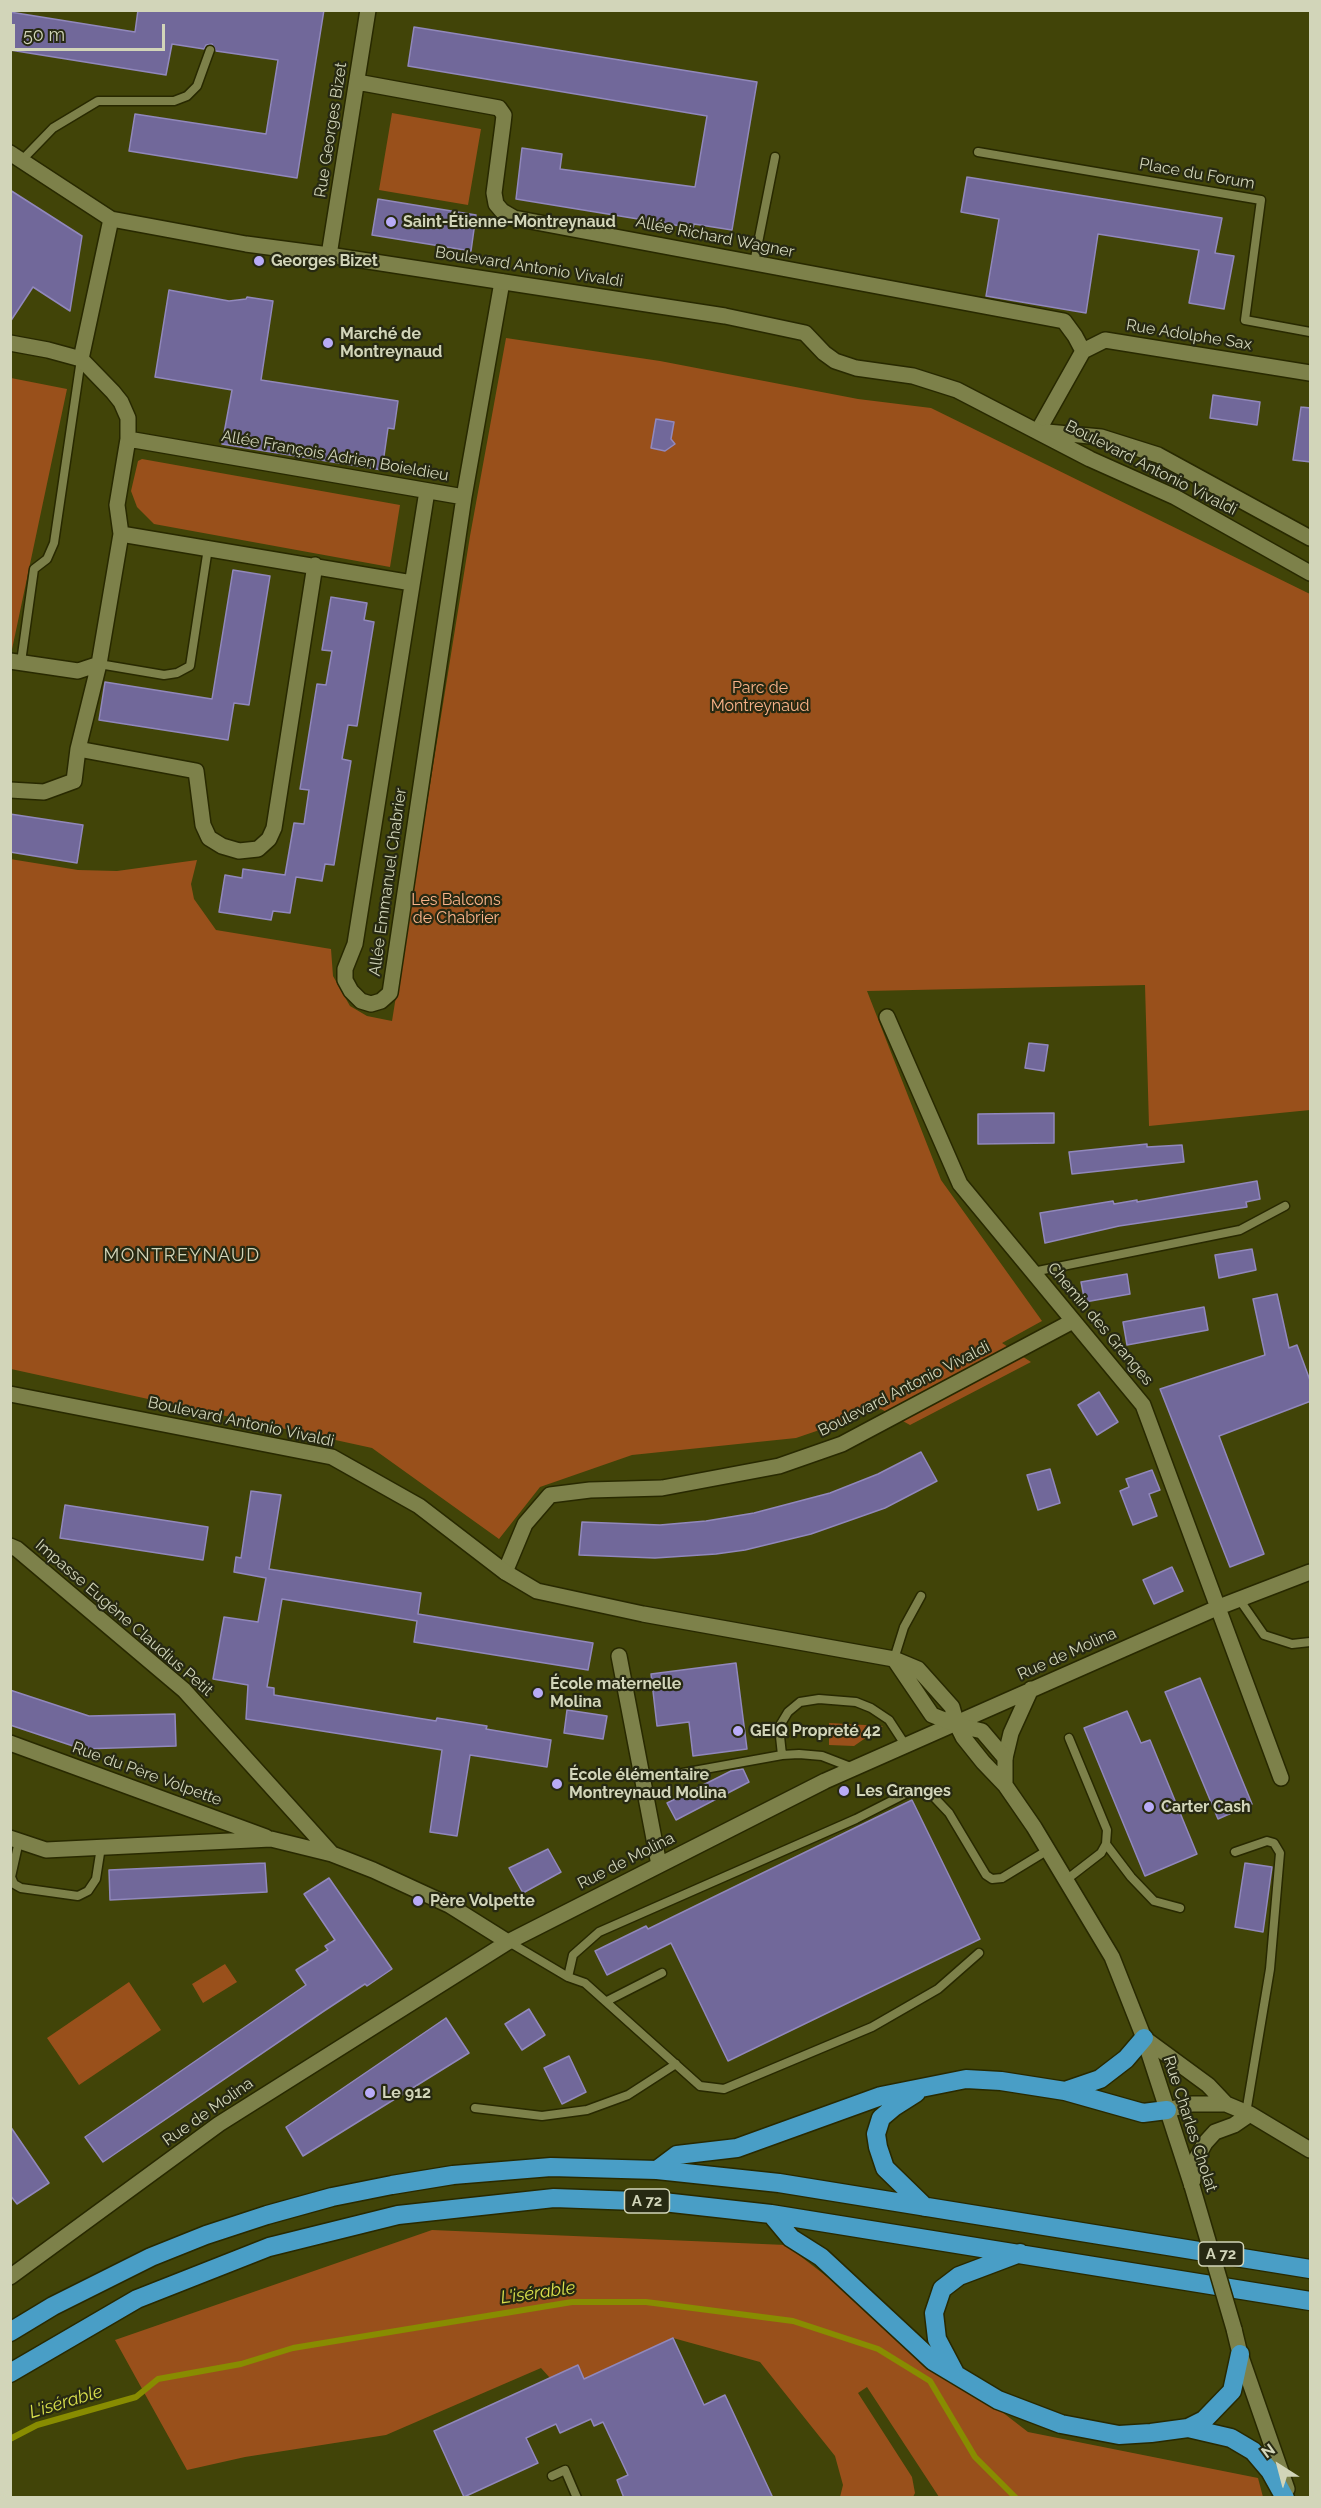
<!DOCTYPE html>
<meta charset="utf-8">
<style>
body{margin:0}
#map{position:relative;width:1321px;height:2508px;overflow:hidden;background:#414408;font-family:Raleway,sans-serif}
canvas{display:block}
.frame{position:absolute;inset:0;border:12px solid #d2d5b9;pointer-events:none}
.north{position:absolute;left:1249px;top:2436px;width:60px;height:60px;-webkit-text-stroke:4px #272912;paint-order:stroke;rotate:324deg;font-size:16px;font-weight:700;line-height:24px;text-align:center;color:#d2d5b9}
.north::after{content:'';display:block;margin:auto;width:21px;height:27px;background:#d2d5b9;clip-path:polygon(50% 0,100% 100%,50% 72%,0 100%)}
.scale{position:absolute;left:12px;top:24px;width:153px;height:27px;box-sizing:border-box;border:3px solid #d2d5b9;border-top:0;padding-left:8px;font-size:18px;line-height:21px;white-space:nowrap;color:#d2d5b9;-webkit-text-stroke:4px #272912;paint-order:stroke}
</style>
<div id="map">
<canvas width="1321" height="2508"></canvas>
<div class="frame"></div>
<div class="north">N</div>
<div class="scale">50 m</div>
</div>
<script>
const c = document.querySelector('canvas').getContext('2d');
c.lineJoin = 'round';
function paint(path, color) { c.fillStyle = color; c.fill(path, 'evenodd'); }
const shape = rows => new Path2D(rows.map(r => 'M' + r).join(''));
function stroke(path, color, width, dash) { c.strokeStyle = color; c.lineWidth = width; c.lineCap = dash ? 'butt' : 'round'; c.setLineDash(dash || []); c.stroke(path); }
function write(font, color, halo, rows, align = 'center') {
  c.font = font + ' Raleway,sans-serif'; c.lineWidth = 4.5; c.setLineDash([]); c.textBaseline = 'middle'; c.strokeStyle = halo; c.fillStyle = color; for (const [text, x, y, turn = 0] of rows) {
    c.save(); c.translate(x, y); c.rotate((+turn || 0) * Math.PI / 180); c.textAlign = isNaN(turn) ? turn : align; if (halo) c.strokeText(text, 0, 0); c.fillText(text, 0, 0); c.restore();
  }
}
paint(shape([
 [392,113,481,129,468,205,379,190],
 [506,338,660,361,858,399,931,408,1310,594,1310,1110,1149,1126,1145,985,867,991,941,1180,1042,1321,1002,1343,1031,1362,910,1425,881,1409,796,1438,632,1455,540,1487,499,1539,372,1448,11,1369,10,859,78,870,117,871,197,860,191,884,194,899,216,930,331,949,333,976,350,1006,367,1016,392,1021,470,536],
 [11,378,67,389,11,654],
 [142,459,400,505,390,567,154,524,137,507,131,491,138,461],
 [829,1723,883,1726,854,1746,829,1745],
 [225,1964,237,1982,203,2003,192,1984],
 [129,1982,161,2030,79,2085,47,2038],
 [432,2230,786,2245,1028,2432,1258,2478,1263,2497,939,2497,867,2387,858,2393,912,2477,915,2493,913,2497,840,2497,843,2485,835,2456,760,2362,673,2338,584,2379,578,2365,550,2378,541,2368,386,2435,245,2457,187,2470,115,2340]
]), '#99501b');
stroke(shape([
 [10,2439,37,2425,136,2397,158,2379,241,2364,293,2348,572,2302,646,2302,793,2321,878,2349,930,2381,975,2457,1016,2498]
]), '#888c01', 6);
const building = shape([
 [138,10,324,10,297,178,129,151,135,114,266,134,278,60,216,51,212,44,206,45,204,49,172,44,166,75,10,50,10,12,135,32,138,10],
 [414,27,757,82,732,230,694,224,693,228,516,199,522,148,562,154,560,169,695,187,707,116,408,66,414,27],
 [967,177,1222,218,1215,253,1234,256,1224,309,1189,303,1199,250,1098,234,1086,313,986,296,999,219,961,212,967,177],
 [10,190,82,236,70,311,33,287,10,322,10,190],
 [378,199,476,215,471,251,372,235,378,199],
 [169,290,229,301,246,299,247,297,273,301,261,380,398,401,394,429,388,428,382,470,222,444,232,390,155,377,169,290],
 [1213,395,1260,402,1257,425,1210,418,1213,395],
 [1301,407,1311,408,1311,462,1293,460,1301,407],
 [656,419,674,422,671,439,675,444,665,451,651,448,656,419],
 [233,570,270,576,249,705,234,703,228,740,99,720,105,682,212,699,233,570],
 [331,597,367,603,364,620,374,622,357,726,348,725,342,759,351,761,334,865,325,864,322,881,296,877,290,913,273,911,271,920,219,912,225,875,242,878,243,869,285,875,294,823,304,824,309,790,300,789,317,684,326,685,332,651,322,650,331,597],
 [10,814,83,825,77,863,10,852,10,814],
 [1029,1043,1048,1045,1044,1071,1025,1068,1029,1043],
 [1054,1113,1054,1143,978,1144,978,1114,1054,1113],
 [1147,1144,1147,1147,1182,1145,1184,1162,1072,1174,1069,1152,1147,1144],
 [1257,1181,1260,1199,1246,1202,1247,1207,1119,1226,1045,1243,1040,1213,1113,1201,1114,1204,1137,1200,1137,1202,1257,1181],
 [1252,1249,1256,1270,1219,1278,1215,1255,1252,1249],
 [1127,1274,1130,1294,1085,1302,1081,1282,1127,1274],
 [1277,1294,1289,1348,1297,1345,1311,1383,1311,1401,1219,1436,1264,1554,1230,1567,1160,1389,1265,1355,1253,1299,1277,1294],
 [1204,1307,1208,1330,1127,1345,1123,1322,1204,1307],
 [1099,1392,1118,1422,1097,1435,1078,1405,1099,1392],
 [921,1452,937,1481,885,1508,811,1534,745,1550,716,1554,655,1558,579,1555,582,1522,660,1525,706,1521,754,1513,830,1493,878,1474,921,1452],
 [1050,1469,1060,1503,1038,1510,1027,1475,1050,1469],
 [1152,1470,1160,1490,1149,1494,1157,1516,1133,1525,1120,1491,1129,1487,1126,1479,1152,1470],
 [251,1491,281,1495,269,1569,421,1593,418,1614,593,1643,588,1670,414,1642,417,1621,282,1599,267,1687,274,1688,274,1695,436,1721,437,1718,487,1726,486,1729,551,1740,547,1767,470,1755,457,1836,430,1832,442,1750,246,1719,248,1685,213,1679,224,1617,258,1622,266,1578,234,1572,236,1557,241,1558,251,1491],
 [65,1505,208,1527,203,1560,60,1538,65,1505],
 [1172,1567,1183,1591,1154,1604,1143,1580,1172,1567],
 [736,1663,747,1749,693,1756,689,1722,657,1726,651,1674,736,1663],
 [1200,1678,1252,1804,1218,1819,1165,1692,1200,1678],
 [10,1690,89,1716,175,1714,176,1746,82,1749,10,1725,10,1690],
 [567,1710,607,1716,603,1739,564,1733,567,1710],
 [1127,1711,1141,1743,1150,1740,1197,1854,1145,1876,1084,1728,1127,1711],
 [743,1769,749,1782,676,1820,667,1803,731,1771,743,1769],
 [912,1800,980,1939,728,2061,671,1943,607,1975,595,1951,646,1926,648,1929,912,1800],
 [548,1849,561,1872,523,1893,509,1868,548,1849],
 [265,1863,267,1892,110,1900,109,1870,265,1863],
 [1245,1863,1272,1867,1263,1932,1235,1927,1245,1863],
 [329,1878,392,1969,367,1986,365,1984,324,2011,103,2162,85,2137,306,1985,296,1970,328,1950,325,1946,335,1940,304,1894,329,1878],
 [529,2009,545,2035,522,2050,505,2024,529,2009],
 [446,2018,469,2053,303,2156,286,2127,446,2018],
 [569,2056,586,2092,562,2104,544,2068,569,2056],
 [10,2126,49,2183,17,2204,10,2195,10,2126],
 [673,2338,704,2405,725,2395,773,2498,624,2498,617,2480,628,2475,603,2422,594,2426,591,2419,560,2433,556,2424,526,2438,538,2463,464,2497,434,2431,578,2365,584,2379,673,2338]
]);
paint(building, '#71689a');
stroke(building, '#9188bc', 1.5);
const service = shape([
 [978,152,1261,200,1245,320,1310,332],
 [22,160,53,128,98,101,174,101,187,96,197,86,210,50],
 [754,263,775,157],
 [21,662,34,569,47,559,54,543,81,359],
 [99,664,164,675,177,673,190,666,208,548],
 [1033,1272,1240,1230,1285,1206],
 [1239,1599,1264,1635,1292,1644,1310,1642],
 [894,1659,904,1627,921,1596],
 [782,1755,779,1727,788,1712,800,1702,819,1699,856,1702,871,1708,889,1720,906,1746],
 [677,1774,782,1755,799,1754,822,1756,853,1768],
 [19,1841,11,1877,14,1884,21,1888,78,1896,88,1891,96,1879,101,1847],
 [1106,1844,1131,1877,1154,1901,1180,1908],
 [1235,1852,1267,1841,1274,1843,1280,1853,1270,1969,1246,2113],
 [1066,1880,1101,1853,1106,1844,1107,1830,1069,1738],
 [509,1942,568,1977,585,1983,700,2086,724,2089,872,2027,938,1989,979,1953],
 [568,1977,573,1955,599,1932,856,1819,913,1790,931,1794,949,1813,986,1875,992,1879,1002,1878,1048,1850],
 [607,2001,662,1973],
 [475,2108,542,2116,587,2110,628,2095,676,2064],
 [552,2476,565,2470,577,2498]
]);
const minor = shape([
 [357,82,499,108,504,115,503,124,494,193,496,204,502,211,514,218,1064,321,1075,336,1083,351],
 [329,255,368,10],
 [10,343,48,350,81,359],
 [1038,431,1083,351,1105,340,1310,373],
 [128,439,464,497,502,282],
 [427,491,355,944,345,969,345,980,351,991,361,1001,371,1004,381,1001,390,993,464,497],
 [121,534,412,583],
 [10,661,78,671,99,664,121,534,117,505,128,439,128,418,121,402,113,392,81,359,111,219],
 [78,749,196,771,203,825,209,838,222,846,239,851,258,849,269,839,274,828,315,565],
 [10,790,44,792,74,781,78,749,99,664],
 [887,1017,960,1184,1143,1405,1281,1778],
 [10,1546,17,1549,184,1690,332,1854],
 [505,1572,525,1524,550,1495,590,1490,662,1488,779,1466,842,1444,1073,1321],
 [619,1656,659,1865],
 [10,1743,266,1837],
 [1005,1758,1011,1733,1031,1689],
 [10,1838,46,1850,271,1839,332,1854,373,1870,449,1905,508,1942],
 [1144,2038,1208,2085,1226,2104,1250,2114,1310,2150],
 [1167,2110,1192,2104,1226,2104],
 [1192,2186,1196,2159,1205,2143,1215,2132,1234,2125,1250,2114],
 [10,2277,219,2124,508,1942,825,1781,1219,1607,1310,1572]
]);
const tertiary = shape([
 [10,153,111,219,246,244,329,255,725,316,805,333,824,353,835,361,856,368,913,376,957,390,1090,459,1175,497,1310,573],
 [1047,432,1101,437,1158,455,1310,538],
 [10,1394,332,1457,419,1506,505,1572,537,1591,643,1614,894,1659,918,1669,952,1707,957,1725,963,1737,983,1762,1005,1785,1034,1827,1112,1957,1144,2038,1192,2186],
 [894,1659,932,1715,957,1725,982,1731,1005,1758,1005,1785],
 [1234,2329,1240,2354,1287,2489]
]);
const motorway = shape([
 [1065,2091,1100,2079,1126,2059,1144,2038],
 [916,2093,894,2107,881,2118,876,2134,878,2147,885,2168,925,2207],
 [657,2170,677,2155,737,2148,881,2096,966,2079,1001,2081,1065,2091,1143,2113,1167,2110],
 [771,2214,791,2238,821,2257,933,2361,998,2400,1061,2424,1119,2435,1151,2433,1188,2428,1204,2420,1232,2391,1240,2354],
 [10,2332,53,2306,151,2257,206,2235,267,2215,332,2197,392,2185,453,2175,551,2167,657,2170,779,2183,1310,2269],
 [10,2373,137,2299,269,2247,398,2215,554,2198,663,2202,771,2214,1310,2301],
 [956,2375,937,2339,934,2313,942,2289,959,2276,1020,2253],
 [1188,2428,1231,2438,1253,2451,1270,2471,1285,2498]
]);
stroke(service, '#282900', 11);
stroke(minor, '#282900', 18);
stroke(tertiary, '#282900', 18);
stroke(motorway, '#282900', 21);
stroke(service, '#7d814a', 8);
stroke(minor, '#7d814a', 15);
stroke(tertiary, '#7d814a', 15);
stroke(motorway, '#499ec6', 18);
const tertiaryBridge = shape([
 [1192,2186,1234,2329]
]);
stroke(tertiaryBridge, '#282900', 18, []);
stroke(tertiaryBridge, '#7d814a', 15);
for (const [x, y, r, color] of [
 [391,222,6,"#b8abf7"],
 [259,261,6,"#b8abf7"],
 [328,343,6,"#b8abf7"],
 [538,1693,6,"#b8abf7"],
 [738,1731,6,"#b8abf7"],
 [557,1784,6,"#b8abf7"],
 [844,1791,6,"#b8abf7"],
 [1149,1807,6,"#b8abf7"],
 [418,1901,6,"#b8abf7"],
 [370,2093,6,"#b8abf7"]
]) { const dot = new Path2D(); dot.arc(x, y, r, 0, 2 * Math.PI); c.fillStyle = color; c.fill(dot); stroke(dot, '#272912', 2); }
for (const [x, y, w] of [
 [647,2201,45],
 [1221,2254,45]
]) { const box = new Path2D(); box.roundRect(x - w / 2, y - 12, w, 24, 4.5); c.fillStyle = '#272912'; c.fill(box); stroke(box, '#d2d5b9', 1.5); }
write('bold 15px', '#d2d5b9', null, [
 ["A 72",647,2201],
 ["A 72",1221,2254]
]);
write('16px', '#d2d5b9', '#272912', [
 ["Rue Georges Bizet",331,130,-81],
 ["Place du Forum",1197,174,10],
 ["Allée Richard Wagner",715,237,11],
 ["Boulevard Antonio Vivaldi",529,267,9],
 ["Rue Adolphe Sax",1189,335,9],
 ["Allée François Adrien Boieldieu",335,456,10],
 ["Boulevard Antonio Vivaldi",1151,468,27],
 ["Allée Emmanuel Chabrier",388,882,-82],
 ["Chemin des Granges",1100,1324,50],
 ["Boulevard Antonio Vivaldi",904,1389,-27],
 ["Boulevard Antonio Vivaldi",241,1422,12],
 ["Impasse Eugène Claudius Petit",124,1618,41],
 ["Rue de Molina",1067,1654,-24],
 ["Rue du Père Volpette",147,1774,20],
 ["Rue de Molina",626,1861,-27],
 ["Rue de Molina",208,2112,-35],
 ["Rue Charles Cholat",1190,2124,72]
]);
write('bold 16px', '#d2d5b9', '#272912', [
 ["Saint-Étienne-Montreynaud",403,222],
 ["Georges Bizet",271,261],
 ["Marché de",340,334],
 ["Montreynaud",340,352],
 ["École maternelle",550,1684],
 ["Molina",550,1702],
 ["GEIQ Propreté 42",750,1731],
 ["École élémentaire",569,1775],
 ["Montreynaud Molina",569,1793],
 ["Les Granges",856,1791],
 ["Carter Cash",1161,1807],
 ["Père Volpette",430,1901],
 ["Le 912",382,2093]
], 'left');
write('16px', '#fbb48a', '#272912', [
 ["Parc de",760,688],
 ["Montreynaud",760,706],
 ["Les Balcons",456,900],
 ["de Chabrier",456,918]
]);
c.letterSpacing = '1.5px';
write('18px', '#d2d5b9', '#272912', [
 ["MONTREYNAUD",182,1256]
]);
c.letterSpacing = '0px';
write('italic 18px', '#dae14d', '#272912', [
 ["L'isérable",538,2293,-8],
 ["L'isérable",66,2402,-17]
]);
</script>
